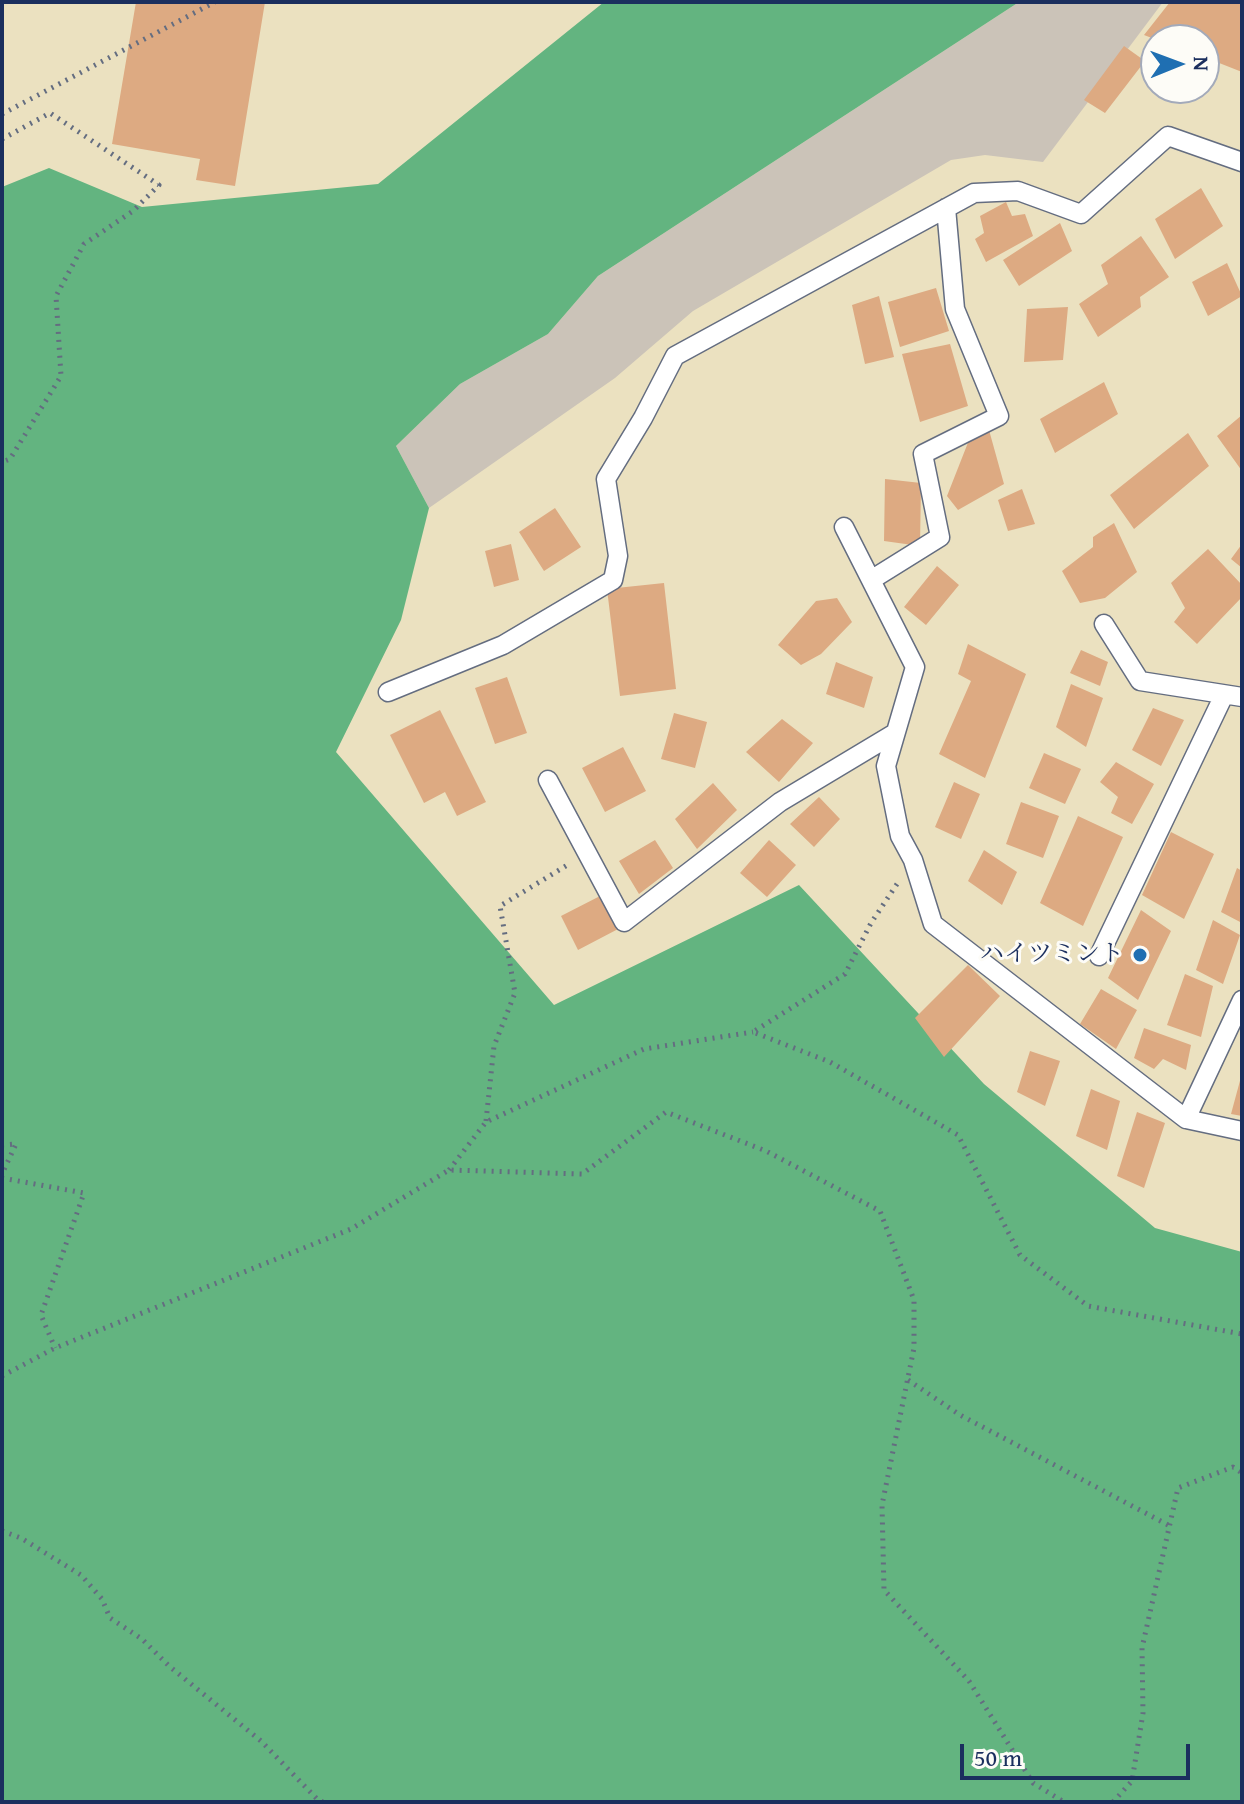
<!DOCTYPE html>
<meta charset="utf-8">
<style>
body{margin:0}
#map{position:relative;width:1244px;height:1804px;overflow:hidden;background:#ebe1c0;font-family:"Gentium Book Plus",serif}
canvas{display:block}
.frame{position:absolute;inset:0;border:4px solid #1b2f5e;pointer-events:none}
.north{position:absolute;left:1140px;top:24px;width:80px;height:80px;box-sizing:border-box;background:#fdfcf7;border:2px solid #a3aaba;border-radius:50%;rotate:89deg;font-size:22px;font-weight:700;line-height:32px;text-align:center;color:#1b2f5e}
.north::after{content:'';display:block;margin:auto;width:28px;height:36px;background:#1f6fb2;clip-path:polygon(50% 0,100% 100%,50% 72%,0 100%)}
.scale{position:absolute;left:960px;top:1744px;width:230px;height:36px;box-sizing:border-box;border:4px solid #1b2f5e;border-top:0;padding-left:10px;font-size:24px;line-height:28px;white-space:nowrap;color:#1b2f5e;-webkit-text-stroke:6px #fdfcf7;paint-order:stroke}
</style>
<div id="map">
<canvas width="1244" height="1804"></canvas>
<div class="frame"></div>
<div class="north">N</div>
<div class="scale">50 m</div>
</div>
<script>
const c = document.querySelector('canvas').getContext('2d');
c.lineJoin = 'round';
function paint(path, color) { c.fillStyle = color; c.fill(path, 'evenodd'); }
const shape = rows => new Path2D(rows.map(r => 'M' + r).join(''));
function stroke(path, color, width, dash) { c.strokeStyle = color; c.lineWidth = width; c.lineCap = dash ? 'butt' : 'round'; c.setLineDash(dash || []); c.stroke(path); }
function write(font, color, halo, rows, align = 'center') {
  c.font = font + ' "Gentium Book Plus","Noto Serif JP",serif'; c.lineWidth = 6; c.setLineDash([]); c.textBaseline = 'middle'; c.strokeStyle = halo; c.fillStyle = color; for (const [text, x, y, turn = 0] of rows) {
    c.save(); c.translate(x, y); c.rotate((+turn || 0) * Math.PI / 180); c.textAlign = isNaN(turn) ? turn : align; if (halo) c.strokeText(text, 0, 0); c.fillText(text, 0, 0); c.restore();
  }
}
paint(shape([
 [1019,2,1163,2,1043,162,985,155,951,160,693,311,615,378,429,508,396,446,460,384,548,334,598,276]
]), '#cbc3b8');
paint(shape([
 [604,2,1019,2,598,276,548,334,460,384,396,446,429,508,401,620,336,752,554,1005,799,885,984,1084,1155,1228,1242,1252,1242,1802,2,1802,2,187,49,168,142,207,378,184]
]), '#63b480');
paint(shape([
 [136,2,265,2,235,186,196,180,200,159,112,144],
 [1170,2,1242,2,1242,72,1204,57,1204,40,1157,40,1144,35],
 [1124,46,1145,61,1105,113,1084,100],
 [1201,188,1223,226,1175,259,1155,219],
 [1006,202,1012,216,1025,214,1033,236,986,262,975,239,984,233,980,216],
 [1060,223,1072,251,1019,286,1003,260],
 [1141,236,1169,277,1140,297,1141,307,1098,337,1079,304,1108,284,1101,265],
 [1227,263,1242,296,1208,316,1192,282],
 [936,288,949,331,900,347,888,302],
 [879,296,894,357,865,364,852,305],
 [1068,307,1063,360,1024,362,1027,309],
 [950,344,968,406,920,422,902,354],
 [1104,382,1118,414,1055,453,1040,419],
 [1242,415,1242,471,1217,436],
 [989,430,1004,484,958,510,947,496,971,435],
 [1188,433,1209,466,1134,529,1110,495],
 [885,479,921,483,920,546,884,541],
 [1022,489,1035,524,1008,531,998,500],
 [555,508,581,547,544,571,519,532],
 [1114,523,1137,572,1105,598,1080,603,1062,571,1093,547,1093,537],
 [511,544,519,580,494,587,485,551],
 [1242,544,1242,568,1231,559],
 [1208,549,1242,585,1242,597,1197,644,1174,622,1185,608,1171,583],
 [937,566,959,585,926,625,904,607],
 [664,583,676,689,620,696,607,589],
 [837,598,852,622,821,654,801,665,778,645,816,601],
 [968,644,1026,674,985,778,939,754,971,681,958,674],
 [1081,650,1108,662,1100,686,1070,673],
 [836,662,873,677,864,708,826,694],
 [507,677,527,733,495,744,475,688],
 [1071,684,1103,698,1086,747,1056,727],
 [1153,708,1184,720,1161,766,1132,750],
 [440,710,486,802,457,816,445,792,424,803,390,735],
 [674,713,707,722,695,768,661,759],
 [782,719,813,743,779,782,746,752],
 [623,747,646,791,605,812,582,768],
 [1044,753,1081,769,1065,804,1029,788],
 [1116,762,1154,784,1132,824,1111,813,1118,797,1100,782],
 [954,782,980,794,961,839,935,827],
 [713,783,737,810,697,849,675,819],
 [819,797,840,819,814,847,790,824],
 [1021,802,1059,816,1043,858,1006,844],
 [1078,816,1123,837,1083,926,1040,903],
 [1171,832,1214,854,1184,919,1142,895],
 [655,840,673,868,639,894,619,861],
 [769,840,796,865,767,897,740,873],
 [984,850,1017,872,1002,905,968,881],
 [1237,868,1242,871,1242,923,1221,912],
 [602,895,620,928,578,950,561,916],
 [1141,910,1171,931,1138,1000,1108,978],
 [1213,920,1240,935,1223,984,1196,970],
 [968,965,1000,996,944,1057,915,1018],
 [1185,974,1213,986,1201,1037,1167,1025],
 [1101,989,1137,1010,1116,1049,1080,1024],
 [1144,1028,1191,1045,1186,1070,1163,1059,1154,1069,1134,1058],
 [1030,1051,1060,1061,1045,1106,1017,1092],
 [1241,1077,1242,1077,1242,1116,1231,1114],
 [1091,1089,1120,1101,1107,1150,1076,1136],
 [1137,1112,1165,1123,1144,1188,1117,1176]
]), '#ddaa82');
const service = shape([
 [844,527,915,667,886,766,900,836,913,860,933,924,1186,1119,1242,1131],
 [871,580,940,537,923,454,999,416,955,309,946,208],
 [1104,624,1140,681,1242,697],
 [388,692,503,645,613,580,618,556,606,479,643,418,675,356,974,193,1018,191,1081,214,1168,136,1242,162],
 [548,780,624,922,780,802,895,733],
 [1099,956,1224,695],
 [1186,1119,1242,1000]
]);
stroke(service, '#646d80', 21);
stroke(shape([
 [2,114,215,2],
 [2,139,50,113,159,185,133,211,84,244,56,296,61,376,10,459,2,462],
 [897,884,871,923,845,974,753,1032,830,1062,958,1135,1020,1255,1088,1306,1242,1334],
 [486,1121,494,1046,515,993,500,906,569,864],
 [2,1145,16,1144,2,1174],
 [449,1170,486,1122,644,1049,753,1032],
 [2,1178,84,1193,41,1315,55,1348],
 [2,1376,55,1348,351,1229,449,1170,582,1174,666,1112,766,1151,880,1211,914,1300,914,1348,882,1505,884,1590,969,1681,1033,1783,1064,1802],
 [908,1380,960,1415,1170,1526],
 [2,1531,21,1538,81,1575,102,1599,110,1618,142,1639,169,1666,261,1741,318,1800,323,1802],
 [1113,1802,1132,1781,1143,1713,1142,1648,1178,1488,1233,1467,1242,1473]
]), '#646d80', 5, [2, 6]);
stroke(service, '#fff', 18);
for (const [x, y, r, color] of [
 [1140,955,8,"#1f6fb2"]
]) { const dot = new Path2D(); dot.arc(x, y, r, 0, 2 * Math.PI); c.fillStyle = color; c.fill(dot); stroke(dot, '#fdfcf7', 3); }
write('24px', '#1b2f5e', '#fdfcf7', [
 ["ハイツミント",1124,955]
], 'right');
</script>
